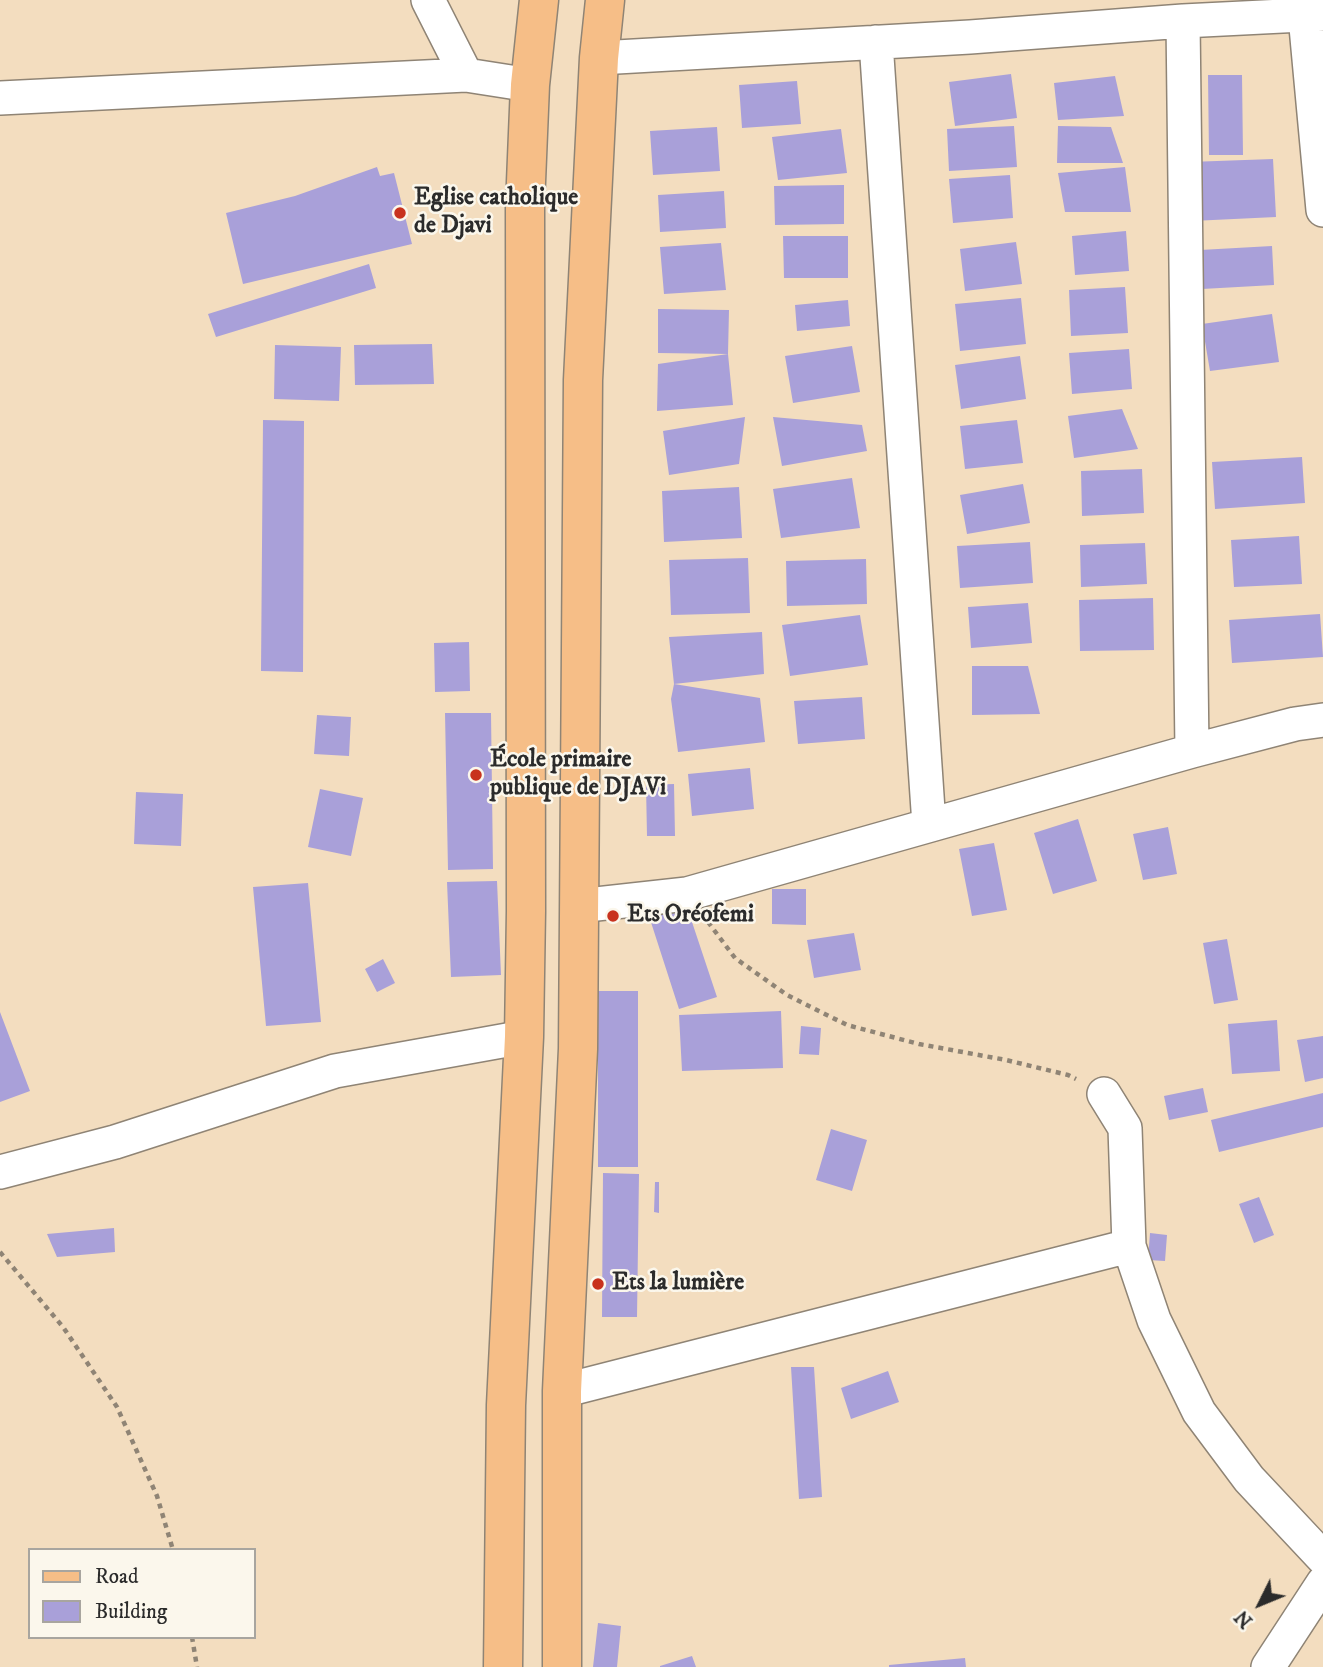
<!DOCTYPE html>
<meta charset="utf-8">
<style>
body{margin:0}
#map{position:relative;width:1323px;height:1667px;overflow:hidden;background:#f3ddbf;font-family:"IM FELL DW Pica",serif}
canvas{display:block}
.legend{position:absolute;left:28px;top:1548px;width:228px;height:91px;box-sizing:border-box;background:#fbf7ec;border:2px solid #a8a59f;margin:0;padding:9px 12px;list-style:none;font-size:21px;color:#2b2b2b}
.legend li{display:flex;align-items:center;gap:14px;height:35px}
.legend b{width:35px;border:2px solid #a8a59f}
.north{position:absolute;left:1225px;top:1569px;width:70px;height:70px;-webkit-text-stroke:5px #fbf7ec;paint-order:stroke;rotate:227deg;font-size:19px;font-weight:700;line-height:28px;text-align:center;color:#2b2b2b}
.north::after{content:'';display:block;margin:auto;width:24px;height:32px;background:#2b2b2b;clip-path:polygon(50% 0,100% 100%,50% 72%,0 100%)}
</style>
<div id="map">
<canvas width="1323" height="1667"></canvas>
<ul class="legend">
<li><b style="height:9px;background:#f6be87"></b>Road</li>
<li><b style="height:19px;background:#a9a0d9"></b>Building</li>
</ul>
<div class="north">N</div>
</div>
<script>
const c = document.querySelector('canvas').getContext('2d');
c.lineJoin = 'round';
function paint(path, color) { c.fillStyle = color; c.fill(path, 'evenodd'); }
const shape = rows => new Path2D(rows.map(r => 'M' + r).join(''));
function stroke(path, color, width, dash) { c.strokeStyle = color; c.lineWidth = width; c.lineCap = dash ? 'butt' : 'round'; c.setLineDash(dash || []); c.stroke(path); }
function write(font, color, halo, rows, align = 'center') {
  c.font = font + ' "IM FELL DW Pica",serif'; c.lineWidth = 5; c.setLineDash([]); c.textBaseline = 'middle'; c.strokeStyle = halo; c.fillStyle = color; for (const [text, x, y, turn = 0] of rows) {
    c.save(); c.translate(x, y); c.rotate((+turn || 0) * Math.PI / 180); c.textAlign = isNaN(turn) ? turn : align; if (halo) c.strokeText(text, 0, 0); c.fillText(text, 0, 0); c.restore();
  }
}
paint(shape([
 [1011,74,1017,118,955,126,949,82],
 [1208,75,1242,75,1243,155,1209,155],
 [1115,76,1124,116,1058,120,1054,83],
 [797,81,801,124,742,128,739,85],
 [1014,126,1017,167,949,171,947,129],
 [1058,126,1111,127,1123,163,1057,163],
 [717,127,720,171,653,175,650,131],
 [841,129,847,173,778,180,772,137],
 [1273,159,1276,217,1192,221,1189,162],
 [377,167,380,176,394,173,412,244,243,284,226,213,295,196],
 [1125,167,1131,212,1065,212,1058,173],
 [1010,175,1013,218,953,223,949,179],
 [844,185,844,224,775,225,774,186],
 [724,191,726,228,660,232,658,195],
 [1126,231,1129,271,1075,275,1072,236],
 [783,236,848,236,848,278,784,278],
 [1016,242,1022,284,965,291,960,249],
 [721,243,726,290,664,294,660,247],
 [1272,246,1274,285,1202,289,1200,250],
 [369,264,376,288,216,337,208,314],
 [1125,287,1128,333,1071,336,1069,290],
 [1021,298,1026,344,960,351,955,304],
 [848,300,850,326,797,331,795,305],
 [658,309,729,310,728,354,658,353],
 [1272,314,1279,362,1210,371,1202,324],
 [432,344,434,384,355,385,354,345],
 [275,345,341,347,339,401,274,399],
 [852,346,860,392,793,403,785,356],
 [1129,349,1132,389,1072,394,1069,353],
 [728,354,733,405,657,411,658,364],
 [1020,356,1026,399,961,409,955,365],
 [1122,409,1138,449,1074,458,1068,416],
 [745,417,739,464,669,475,663,431],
 [773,417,862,425,867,451,782,466],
 [263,420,304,421,303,672,261,671],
 [1017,420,1023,463,965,469,960,426],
 [1302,457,1305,503,1215,509,1212,462],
 [1142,469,1144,513,1082,516,1081,471],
 [852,478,860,528,781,538,773,489],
 [1023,484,1030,523,967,534,960,495],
 [739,487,742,538,664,542,662,491],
 [1299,536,1302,584,1234,587,1231,540],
 [1030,542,1033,583,960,588,957,546],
 [1145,543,1147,584,1081,587,1080,545],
 [748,558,750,613,671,615,669,560],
 [866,559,867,604,787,606,786,561],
 [1153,598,1154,650,1080,651,1079,600],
 [1028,603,1032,643,971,648,968,607],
 [1320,614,1323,657,1232,663,1229,620],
 [860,615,868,665,790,676,782,625],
 [762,632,764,674,674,684,760,698,765,742,678,752,671,699,674,684,669,637],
 [469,642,470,691,435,692,434,643],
 [972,666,1028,666,1040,714,972,715],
 [862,697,865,739,798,744,794,701],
 [445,713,491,713,493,869,448,870],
 [317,715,351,717,349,756,314,754],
 [750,768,754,809,692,816,688,774],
 [674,784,675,836,647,836,646,785],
 [320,789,363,798,351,856,308,847],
 [136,792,183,794,181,846,134,844],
 [1078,819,1097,881,1053,894,1034,833],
 [1168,827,1177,874,1143,880,1133,834],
 [994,843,1007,910,972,916,959,849],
 [497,881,501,975,451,977,447,882],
 [308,883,321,1022,266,1026,253,887],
 [772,889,806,889,806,925,772,924],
 [685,901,717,997,679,1009,648,913],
 [854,933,861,970,814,978,807,940],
 [1227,939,1238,1000,1214,1004,1203,943],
 [383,959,395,983,377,992,365,969],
 [598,991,638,991,638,1167,598,1167],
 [781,1011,783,1068,682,1071,679,1015],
 [0,1012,30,1091,0,1102],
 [1277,1020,1280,1071,1232,1074,1228,1024],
 [801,1026,821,1028,819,1055,799,1054],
 [1323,1036,1323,1078,1305,1082,1297,1040],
 [1203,1088,1208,1112,1169,1120,1164,1096],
 [1323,1093,1323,1127,1219,1152,1211,1120],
 [831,1129,867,1140,852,1191,816,1180],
 [603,1173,639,1174,637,1317,602,1317],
 [655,1182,659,1182,659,1213,654,1212],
 [1259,1197,1274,1235,1254,1243,1239,1204],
 [114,1228,115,1252,57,1257,47,1234],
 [1150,1233,1167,1235,1165,1261,1148,1260],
 [791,1367,814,1367,822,1497,799,1499],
 [888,1371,899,1402,851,1419,841,1388],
 [598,1623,621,1626,617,1667,593,1667],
 [692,1656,696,1667,660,1667,660,1666],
 [965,1658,966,1667,889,1667,889,1665]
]), '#a9a0d9');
const minor = shape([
 [428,0,466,75],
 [1305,16,1323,210],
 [1183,21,1192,751],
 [876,42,929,825],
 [599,58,970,37,1183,21,1323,14],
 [0,98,466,75,530,85],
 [578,906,687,894,1192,751,1295,724,1323,720],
 [1104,1094,1125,1128,1129,1246,1154,1320,1199,1412,1249,1479,1323,1558],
 [0,1172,115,1142,335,1071,524,1037],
 [562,1391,1129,1246],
 [1268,1667,1323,1583]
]);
const primary = shape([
 [503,1667,506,1405,524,1037,526,911,525,206,530,85,539,0],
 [562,1667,562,1391,578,1049,583,380,599,58,605,0]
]);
stroke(minor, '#8f8475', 36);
stroke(primary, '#8f8475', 41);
stroke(shape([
 [708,922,735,958,787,995,847,1025,919,1044,1006,1060,1068,1075,1076,1079],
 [0,1252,63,1327,117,1407,157,1496,173,1550],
 [192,1637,197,1667]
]), '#8f8475', 4.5, [5, 5]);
stroke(minor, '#fff', 33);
stroke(primary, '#f6be87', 38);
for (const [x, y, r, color] of [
 [400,213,7,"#c8321e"],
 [476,775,7,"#c8321e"],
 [613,916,7,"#c8321e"],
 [598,1284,7,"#c8321e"]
]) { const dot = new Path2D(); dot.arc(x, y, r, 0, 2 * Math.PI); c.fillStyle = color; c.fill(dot); stroke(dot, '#fbf7ec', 2.5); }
write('bold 24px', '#2b2b2b', '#fbf7ec', [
 ["Eglise catholique",414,199],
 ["de Djavi",414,227],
 ["École primaire",490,761],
 ["publique de DJAVi",490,789],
 ["Ets Oréofemi",627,916],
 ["Ets la lumière",612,1284]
], 'left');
</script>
